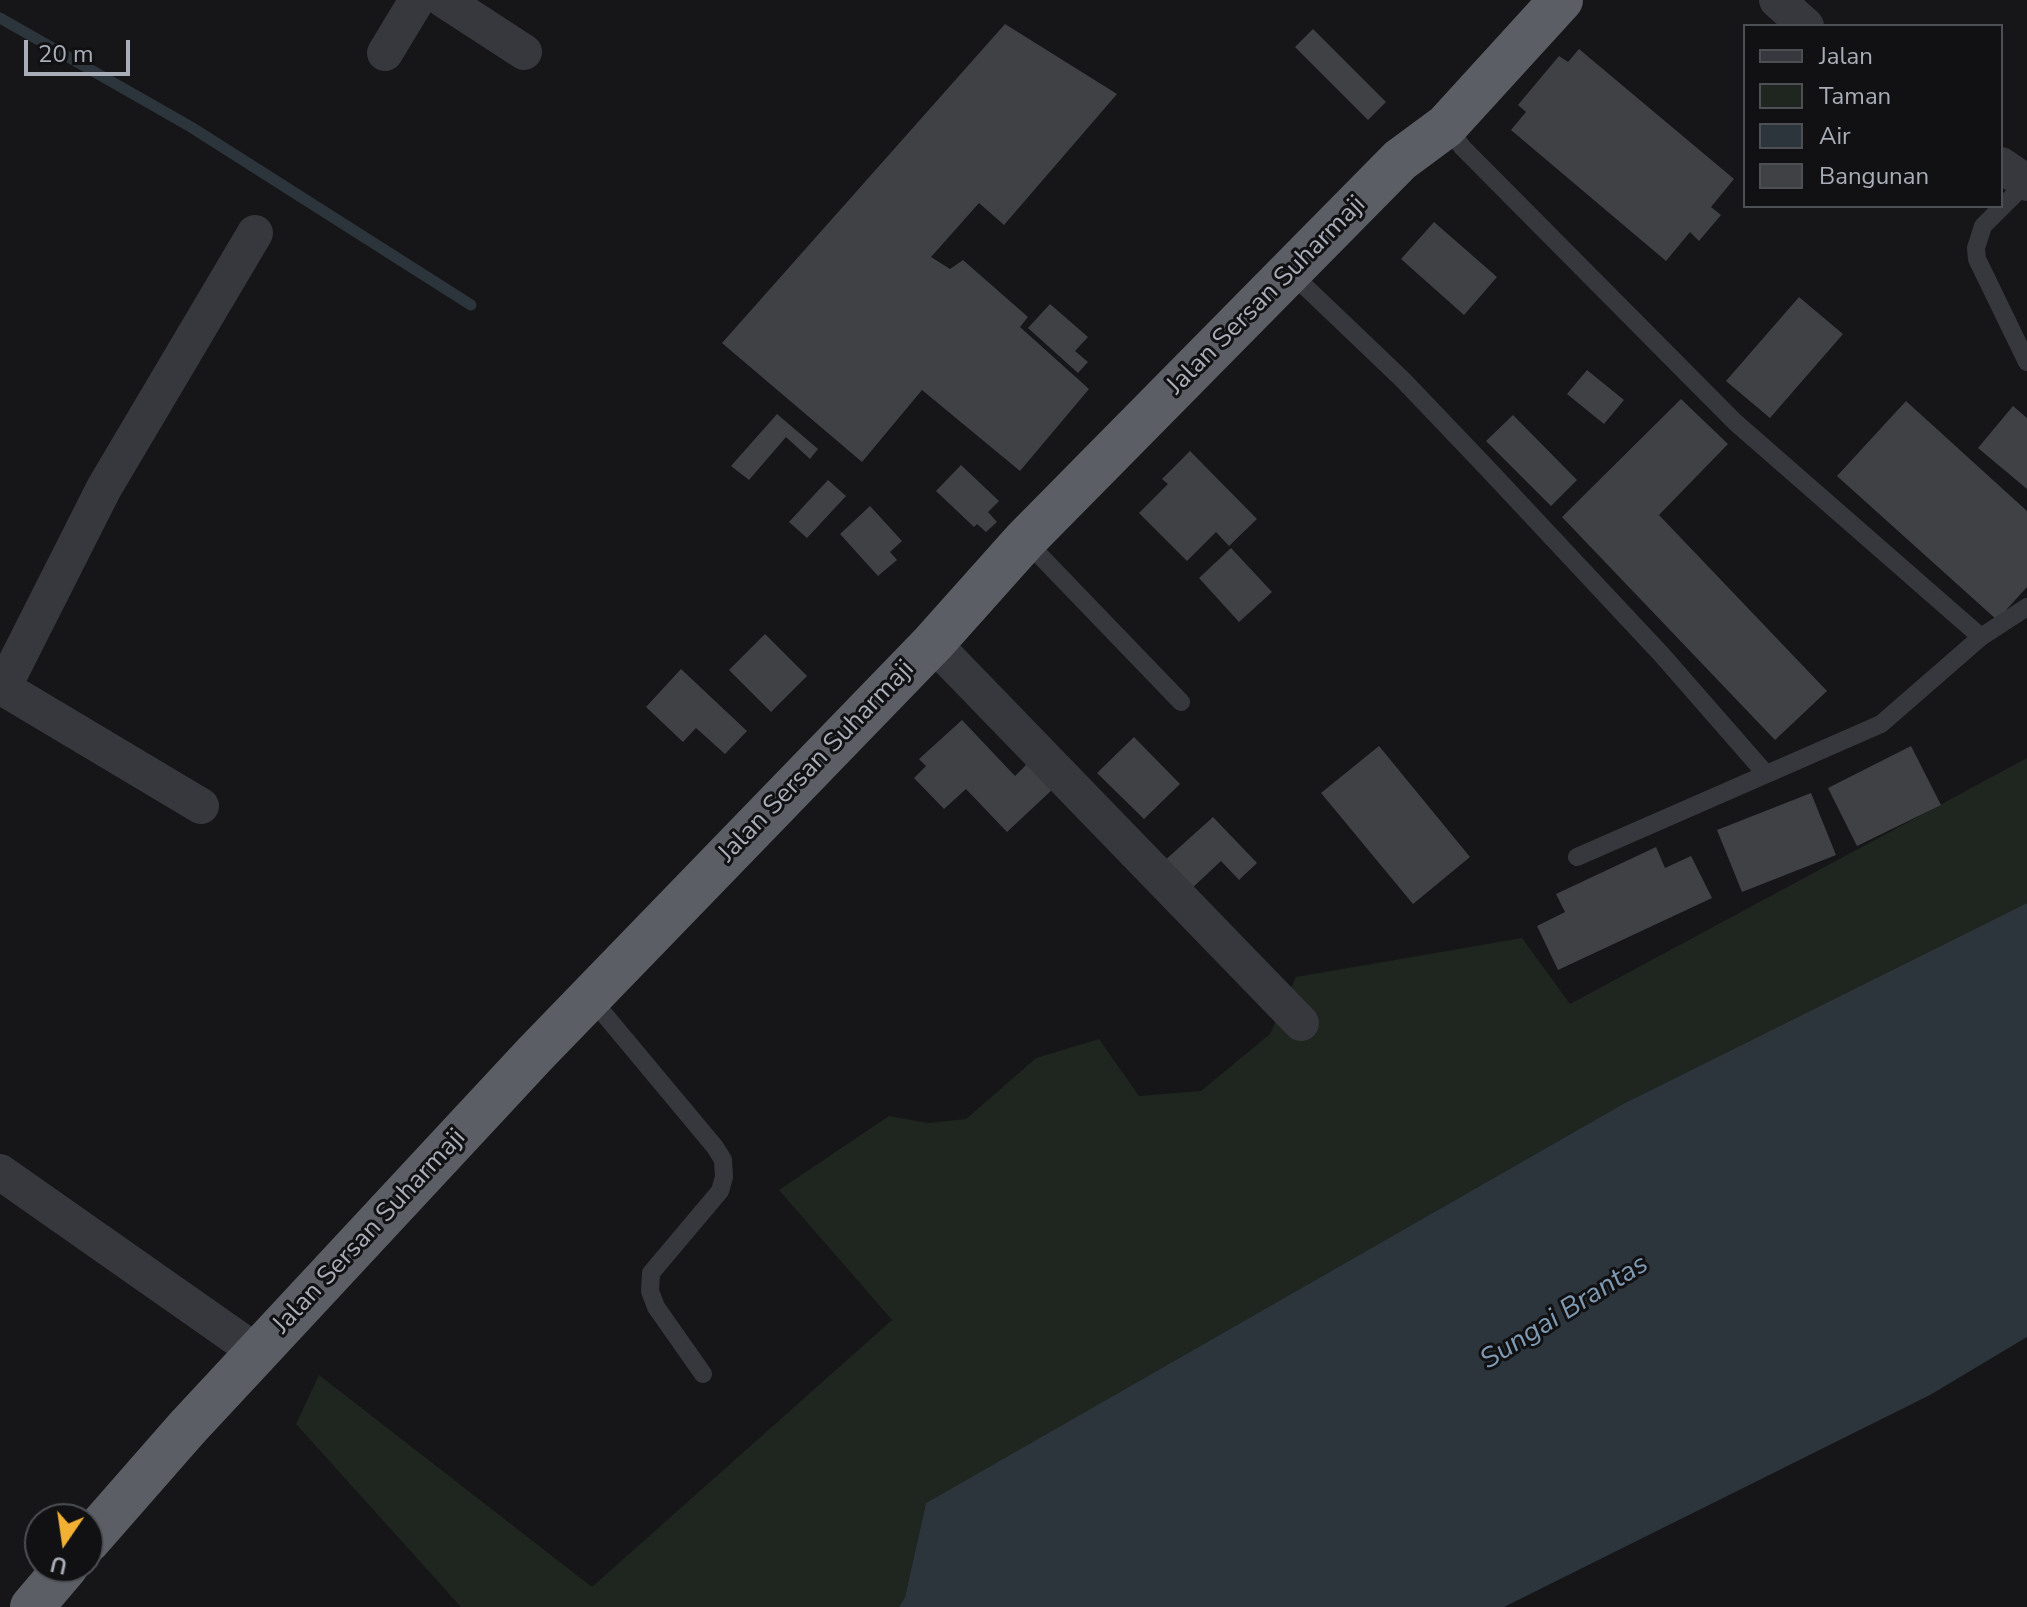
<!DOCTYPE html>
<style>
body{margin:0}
#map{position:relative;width:2027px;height:1607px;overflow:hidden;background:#161618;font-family:"Nunito Sans",sans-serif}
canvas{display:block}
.legend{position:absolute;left:1743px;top:24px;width:260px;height:184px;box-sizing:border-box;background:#111113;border:2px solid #4d4f55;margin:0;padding:10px 14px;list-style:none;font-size:24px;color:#a8adb8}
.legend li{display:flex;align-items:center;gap:16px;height:40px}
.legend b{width:40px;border:2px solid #4d4f55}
.north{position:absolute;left:24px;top:1503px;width:80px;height:80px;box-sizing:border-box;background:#111113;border:2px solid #4d4f55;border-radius:50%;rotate:193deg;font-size:22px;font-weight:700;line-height:32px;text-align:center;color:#a8adb8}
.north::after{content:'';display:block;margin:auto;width:28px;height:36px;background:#f2b134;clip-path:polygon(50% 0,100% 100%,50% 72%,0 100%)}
.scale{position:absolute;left:24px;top:40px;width:106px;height:36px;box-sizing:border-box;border:4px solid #a8adb8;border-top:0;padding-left:10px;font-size:24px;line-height:28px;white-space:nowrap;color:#a8adb8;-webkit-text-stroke:6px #111113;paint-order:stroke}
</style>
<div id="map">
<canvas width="2027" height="1607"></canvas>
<ul class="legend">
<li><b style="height:10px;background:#37383d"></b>Jalan</li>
<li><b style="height:22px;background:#1e261f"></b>Taman</li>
<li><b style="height:22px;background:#2c353c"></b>Air</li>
<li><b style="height:22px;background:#404145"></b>Bangunan</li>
</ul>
<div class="north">U</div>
<div class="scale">20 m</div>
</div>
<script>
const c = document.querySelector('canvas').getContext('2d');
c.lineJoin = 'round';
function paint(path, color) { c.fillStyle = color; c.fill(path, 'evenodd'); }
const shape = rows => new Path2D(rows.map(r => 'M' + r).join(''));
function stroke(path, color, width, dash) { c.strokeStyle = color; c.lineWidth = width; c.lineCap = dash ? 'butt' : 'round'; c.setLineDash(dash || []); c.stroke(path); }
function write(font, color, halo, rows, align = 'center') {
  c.font = font + ' "Nunito Sans",sans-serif'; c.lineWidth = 6; c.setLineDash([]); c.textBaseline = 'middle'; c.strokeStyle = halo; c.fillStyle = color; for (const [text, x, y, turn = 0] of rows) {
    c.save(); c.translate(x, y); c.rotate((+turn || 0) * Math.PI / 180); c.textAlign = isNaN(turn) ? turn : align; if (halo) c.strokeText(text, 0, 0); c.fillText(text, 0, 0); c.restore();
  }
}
paint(shape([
 [2027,758,2027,903,1623,1104,926,1503,905,1597,899,1607,461,1607,296,1424,319,1375,592,1587,892,1320,779,1190,889,1116,928,1123,966,1119,1036,1058,1099,1039,1139,1096,1201,1091,1270,1034,1296,977,1522,938,1570,1004]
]), '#1e261f');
paint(shape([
 [2027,903,2027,1337,1930,1395,1504,1607,899,1607,905,1597,926,1503,1623,1104]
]), '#2c353c');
stroke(shape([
 [0,18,191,127,471,305]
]), '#2c353c', 11);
paint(shape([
 [1005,24,1117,94,1004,225,979,203,931,257,950,269,963,260,1028,317,1020,327,1089,389,1020,471,922,390,862,462,722,343],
 [1313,29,1386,102,1368,120,1295,47],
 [1579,49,1734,179,1711,207,1721,215,1699,241,1690,232,1666,261,1511,130,1526,112,1518,105,1559,56,1568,62],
 [1434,222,1497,277,1464,315,1401,259],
 [1799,297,1843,334,1770,418,1726,381],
 [1050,304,1088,337,1075,351,1088,362,1078,373,1028,328],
 [1587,370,1624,400,1604,424,1567,394],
 [1681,399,1728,444,1659,515,1827,691,1775,740,1562,517],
 [1906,401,2027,511,2027,587,1997,620,1837,476],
 [2013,406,2027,418,2027,489,1978,448],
 [777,414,818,449,810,459,786,437,749,480,731,466],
 [1513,415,1577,480,1551,506,1486,441],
 [1190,451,1257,519,1229,546,1216,532,1187,561,1139,513,1168,484,1162,479],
 [961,465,999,501,988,512,997,522,986,532,977,524,974,527,936,491],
 [828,480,846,496,807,538,789,522],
 [870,506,902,541,890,552,897,560,878,576,840,534],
 [1231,548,1272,592,1239,622,1199,578],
 [765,634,807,676,771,712,729,670],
 [681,669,747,731,725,754,696,728,683,742,646,707],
 [962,720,1015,776,1029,762,1054,788,1007,832,966,789,944,809,914,778,926,766,919,759],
 [1134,737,1180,784,1144,819,1097,773],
 [1379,746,1470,857,1413,904,1321,793],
 [1911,746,1941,805,1857,846,1828,788],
 [1811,793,1836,855,1742,892,1717,830],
 [1213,817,1257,863,1239,880,1221,861,1189,891,1162,863],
 [1656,847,1665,868,1691,856,1712,898,1558,970,1537,926,1565,912,1556,894]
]), '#404145');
stroke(shape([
 [1446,126,1463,148,1735,422,1981,637],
 [2026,183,1983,226,1976,248,1977,259,2027,362],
 [1291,273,1403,380,1487,468,1662,655,1766,774],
 [1025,540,1181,702],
 [1577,857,1881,724,1981,637,2027,607],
 [593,996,604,1014,715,1147,723,1160,724,1177,720,1191,651,1273,650,1291,656,1307,703,1374]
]), '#37383d', 18);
stroke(shape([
 [444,0,524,52],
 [1777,0,1806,26],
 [385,53,417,0],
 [2001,165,2027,183],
 [933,643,1301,1023],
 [0,686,201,806],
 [3,688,104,488,255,233],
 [0,1172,258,1353]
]), '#37383d', 36);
stroke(shape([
 [88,1541,187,1428,535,1054,933,643,1025,540,1400,160,1446,126,1561,0],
 [32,1607,66,1567]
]), '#5b5e65', 44);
write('26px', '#a8adb8', '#111113', [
 ["Jalan Sersan Suharmaji",1267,296,-45],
 ["Jalan Sersan Suharmaji",817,762,-46],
 ["Jalan Sersan Suharmaji",370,1232,-47]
]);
write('italic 28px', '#7f9bb3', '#111113', [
 ["Sungai Brantas",1565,1313,-32]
]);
</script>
